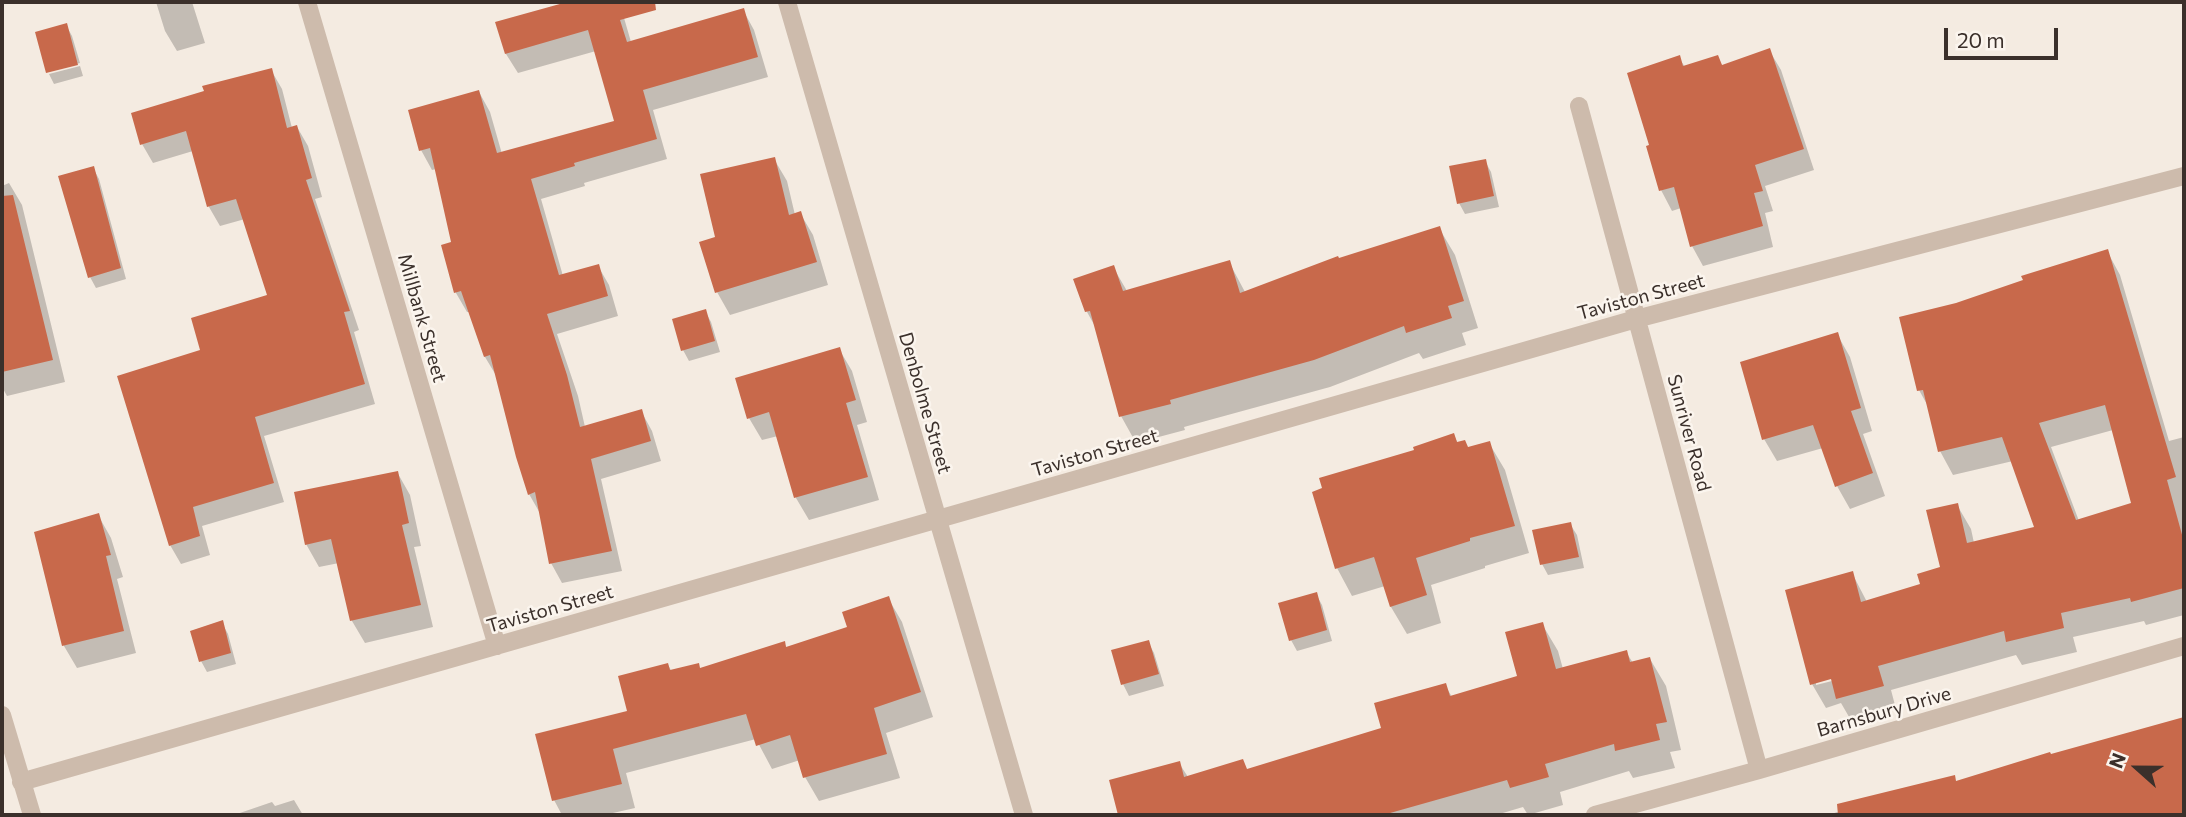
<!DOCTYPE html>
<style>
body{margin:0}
#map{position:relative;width:2186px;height:817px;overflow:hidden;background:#f4ebe1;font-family:Commissioner,sans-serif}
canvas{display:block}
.frame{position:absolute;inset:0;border:4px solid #3b302b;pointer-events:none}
.north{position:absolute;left:2102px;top:733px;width:70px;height:70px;-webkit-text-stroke:5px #fbf5ee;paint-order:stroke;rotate:291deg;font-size:19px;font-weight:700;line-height:28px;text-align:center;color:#3b302b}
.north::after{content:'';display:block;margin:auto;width:24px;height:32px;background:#3b302b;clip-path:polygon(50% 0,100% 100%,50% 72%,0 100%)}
.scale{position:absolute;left:1944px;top:28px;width:114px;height:32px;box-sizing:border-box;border:4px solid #3b302b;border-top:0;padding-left:9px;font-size:21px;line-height:24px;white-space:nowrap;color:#3b302b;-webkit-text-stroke:5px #fbf5ee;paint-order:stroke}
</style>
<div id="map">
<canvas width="2186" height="817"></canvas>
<div class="frame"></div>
<div class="north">N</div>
<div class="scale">20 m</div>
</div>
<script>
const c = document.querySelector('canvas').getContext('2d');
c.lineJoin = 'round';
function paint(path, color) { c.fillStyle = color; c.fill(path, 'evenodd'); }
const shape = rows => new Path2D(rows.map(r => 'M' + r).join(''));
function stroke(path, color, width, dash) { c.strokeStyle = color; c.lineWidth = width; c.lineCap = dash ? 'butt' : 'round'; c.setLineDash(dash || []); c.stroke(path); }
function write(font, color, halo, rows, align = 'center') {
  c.font = font + ' Commissioner,sans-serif'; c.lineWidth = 5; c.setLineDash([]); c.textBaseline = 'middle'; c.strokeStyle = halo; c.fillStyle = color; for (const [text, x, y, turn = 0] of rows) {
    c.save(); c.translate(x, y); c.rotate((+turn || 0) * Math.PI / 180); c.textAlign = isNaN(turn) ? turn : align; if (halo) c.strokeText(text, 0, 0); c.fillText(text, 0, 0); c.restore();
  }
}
paint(shape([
 [156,2,192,2,205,43,177,51,165,31],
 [574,2,616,2,622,11,631,42,743,10,754,30,768,77,653,110,667,159,584,183,585,186,541,199,563,276,598,266,609,285,618,316,557,334,578,396,585,427,641,411,652,431,661,461,601,479,622,571,562,583,551,563,541,515,529,494,497,377,485,357,470,312,467,312,456,293,443,246,453,243,436,169,432,170,421,150,479,92,490,112,502,154,616,122,596,51,518,73,506,54,498,23],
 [66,25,72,36,80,63,48,71,48,73,37,33],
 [1769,50,1781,70,1814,170,1765,186,1773,211,1765,213,1773,247,1703,266,1692,246,1681,208,1672,211,1661,190,1651,146,1679,58,1685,67,1717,57,1723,67],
 [80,66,83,76,54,84,49,74],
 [271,70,282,89,292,128,297,127,308,146,322,197,315,199,359,330,354,332,375,404,264,436,284,502,202,526,210,555,181,564,170,545,202,352,270,297,245,219,220,226,209,207,193,151,153,163,142,144],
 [774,159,787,181,795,215,800,213,813,235,828,285,730,315,717,292,717,238],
 [1485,161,1491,172,1499,207,1465,214,1459,203],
 [93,168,99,179,126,279,96,288,90,277],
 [9,183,22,205,65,382,7,396,2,387,2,186],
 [1439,228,1455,255,1478,328,1462,333,1466,345,1423,359,1419,353,1330,387,1184,427,1185,430,1136,443,1121,416,1096,328,1087,312,1113,267,1127,291,1229,262,1245,292,1339,260],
 [2107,251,2120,275,2169,441,2184,437,2184,615,2146,625,2144,621,2073,637,2077,652,2022,665,2016,655,1891,690,1896,709,1852,722,1841,703,1826,708,1812,684,1852,573,1867,602,1923,586,1942,568,1957,505,1971,529,1974,543,2036,529,2013,461,1953,475,1940,451,1929,408,1919,390,1957,305],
 [2113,430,2134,505,2079,521,2051,447],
 [1839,675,1840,679,1816,685,1816,681],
 [705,311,711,322,720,352,689,361,683,350],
 [1837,334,1850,357,1872,431,1863,434,1885,496,1850,509,1837,486,1823,448,1777,461,1764,439],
 [839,349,852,371,867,422,857,425,879,500,809,520,796,498,778,436,762,440,749,418],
 [1454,435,1458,444,1468,448,1489,443,1505,470,1529,553,1485,566,1485,568,1431,585,1441,623,1407,634,1391,607,1385,586,1352,596,1337,568,1416,451],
 [397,472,410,495,421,546,414,547,433,627,365,643,352,621,339,563,319,567,306,544],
 [98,515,111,538,123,577,117,579,136,653,77,668,64,646,36,533],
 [1570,524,1577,535,1584,568,1548,575,1542,564],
 [1316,594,1322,605,1332,641,1297,651,1291,640],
 [888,598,902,622,933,717,886,733,900,778,819,801,805,777,800,760,772,769,756,739,626,773,635,808,604,815,562,815,554,800,668,665,672,672,701,670,784,643,787,648,849,628],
 [222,623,228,634,236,664,207,672,201,661],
 [1542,624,1558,651,1563,669,1626,652,1633,663,1650,659,1666,686,1681,750,1670,752,1675,768,1633,778,1629,771,1560,792,1563,805,1528,815,1523,807,1496,815,1120,815,1111,781,1179,763,1188,777,1248,771,1384,729,1445,685,1452,697,1519,677],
 [1148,642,1154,653,1164,686,1129,696,1123,684],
 [2178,750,2184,769,2184,815,1828,815,1882,798,1957,783],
 [294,800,303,815,234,815,272,802,275,806]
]), '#0003');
paint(shape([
 [567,2,655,2,656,10,620,20,627,42,744,8,758,57,643,90,657,139,574,163,575,166,531,179,559,275,599,264,608,296,547,314,567,375,580,427,642,409,651,441,591,459,612,551,549,564,535,492,528,495,516,457,490,355,484,357,461,291,454,293,441,245,451,242,430,148,419,151,408,110,479,90,497,153,614,121,588,30,505,54,495,22],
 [67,23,78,65,46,73,35,32],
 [1770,48,1804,149,1755,165,1763,191,1754,193,1763,226,1690,247,1674,187,1659,191,1646,146,1649,145,1627,73,1680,55,1683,66,1718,55,1722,65],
 [272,68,287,128,297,125,312,178,306,180,350,311,344,312,365,384,255,417,274,483,193,507,200,536,169,546,117,376,200,350,191,318,267,295,236,199,207,207,186,131,140,145,131,113,204,91,202,86],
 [775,157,789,215,801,211,817,262,715,293,699,242,715,237,700,174],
 [1486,159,1494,196,1457,204,1449,166],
 [94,166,121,268,88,278,58,176],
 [13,195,53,360,2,372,2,196],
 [1440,226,1464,301,1448,306,1452,318,1406,333,1404,326,1314,360,1170,400,1171,404,1119,417,1090,311,1085,312,1073,279,1114,265,1123,291,1230,260,1240,293,1338,256,1339,258],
 [2108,249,2176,477,2167,480,2184,542,2184,588,2131,602,2130,598,2061,613,2064,628,2006,642,2004,631,1878,666,1884,686,1836,699,1831,679,1810,685,1785,590,1853,571,1861,602,1920,584,1917,574,1940,567,1926,510,1958,503,1967,543,2034,527,2002,437,1938,452,1923,390,1917,391,1899,317,1956,303,2023,280,2021,276],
 [2105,405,2131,503,2076,520,2039,423],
 [706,309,715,341,681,351,672,319],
 [1838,332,1861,408,1851,411,1873,473,1835,487,1813,425,1762,440,1740,362],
 [840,347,856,400,846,403,868,477,794,498,769,412,747,419,735,378],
 [1454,433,1457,442,1465,440,1468,447,1490,441,1515,526,1470,538,1470,541,1416,558,1427,595,1390,607,1374,557,1335,569,1312,492,1322,488,1319,478,1414,450,1413,447],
 [398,471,409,523,402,525,421,605,350,621,331,539,305,545,294,492],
 [99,513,111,555,106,556,124,631,62,646,34,532],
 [1571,522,1579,557,1540,565,1532,530],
 [1317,592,1327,630,1289,641,1278,603],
 [889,596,921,692,874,708,887,754,803,778,790,735,756,746,746,714,613,749,622,784,552,801,535,734,627,711,618,676,668,663,670,670,699,663,700,668,785,641,786,647,847,627,842,612],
 [223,620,231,653,199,662,190,631],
 [1543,622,1556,669,1627,650,1630,662,1650,657,1667,722,1656,724,1660,740,1615,751,1614,744,1545,764,1549,777,1510,788,1507,780,1383,815,1118,815,1109,780,1180,761,1184,777,1243,759,1247,769,1381,728,1374,703,1446,683,1450,696,1517,676,1505,632],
 [1149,640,1159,674,1121,685,1111,650],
 [2184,717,2184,815,1838,815,1837,804,1955,775,1956,781,2050,752,2051,754]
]), '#c8694b');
stroke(shape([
 [307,2,497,646],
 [787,2,1024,815],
 [1579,106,1759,770],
 [2,715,32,815],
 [21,782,1636,319,2184,176],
 [1595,815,1759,770,2184,646]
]), '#cdbbac', 18);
write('19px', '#3b302b', '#fbf5ee', [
 ["Taviston Street",1641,297,-15],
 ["Millbank Street",422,318,74],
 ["Denbolme Street",925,403,74],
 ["Sunriver Road",1689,433,75],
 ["Taviston Street",1095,453,-16],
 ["Taviston Street",550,609,-16],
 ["Barnsbury Drive",1884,712,-16]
]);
</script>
